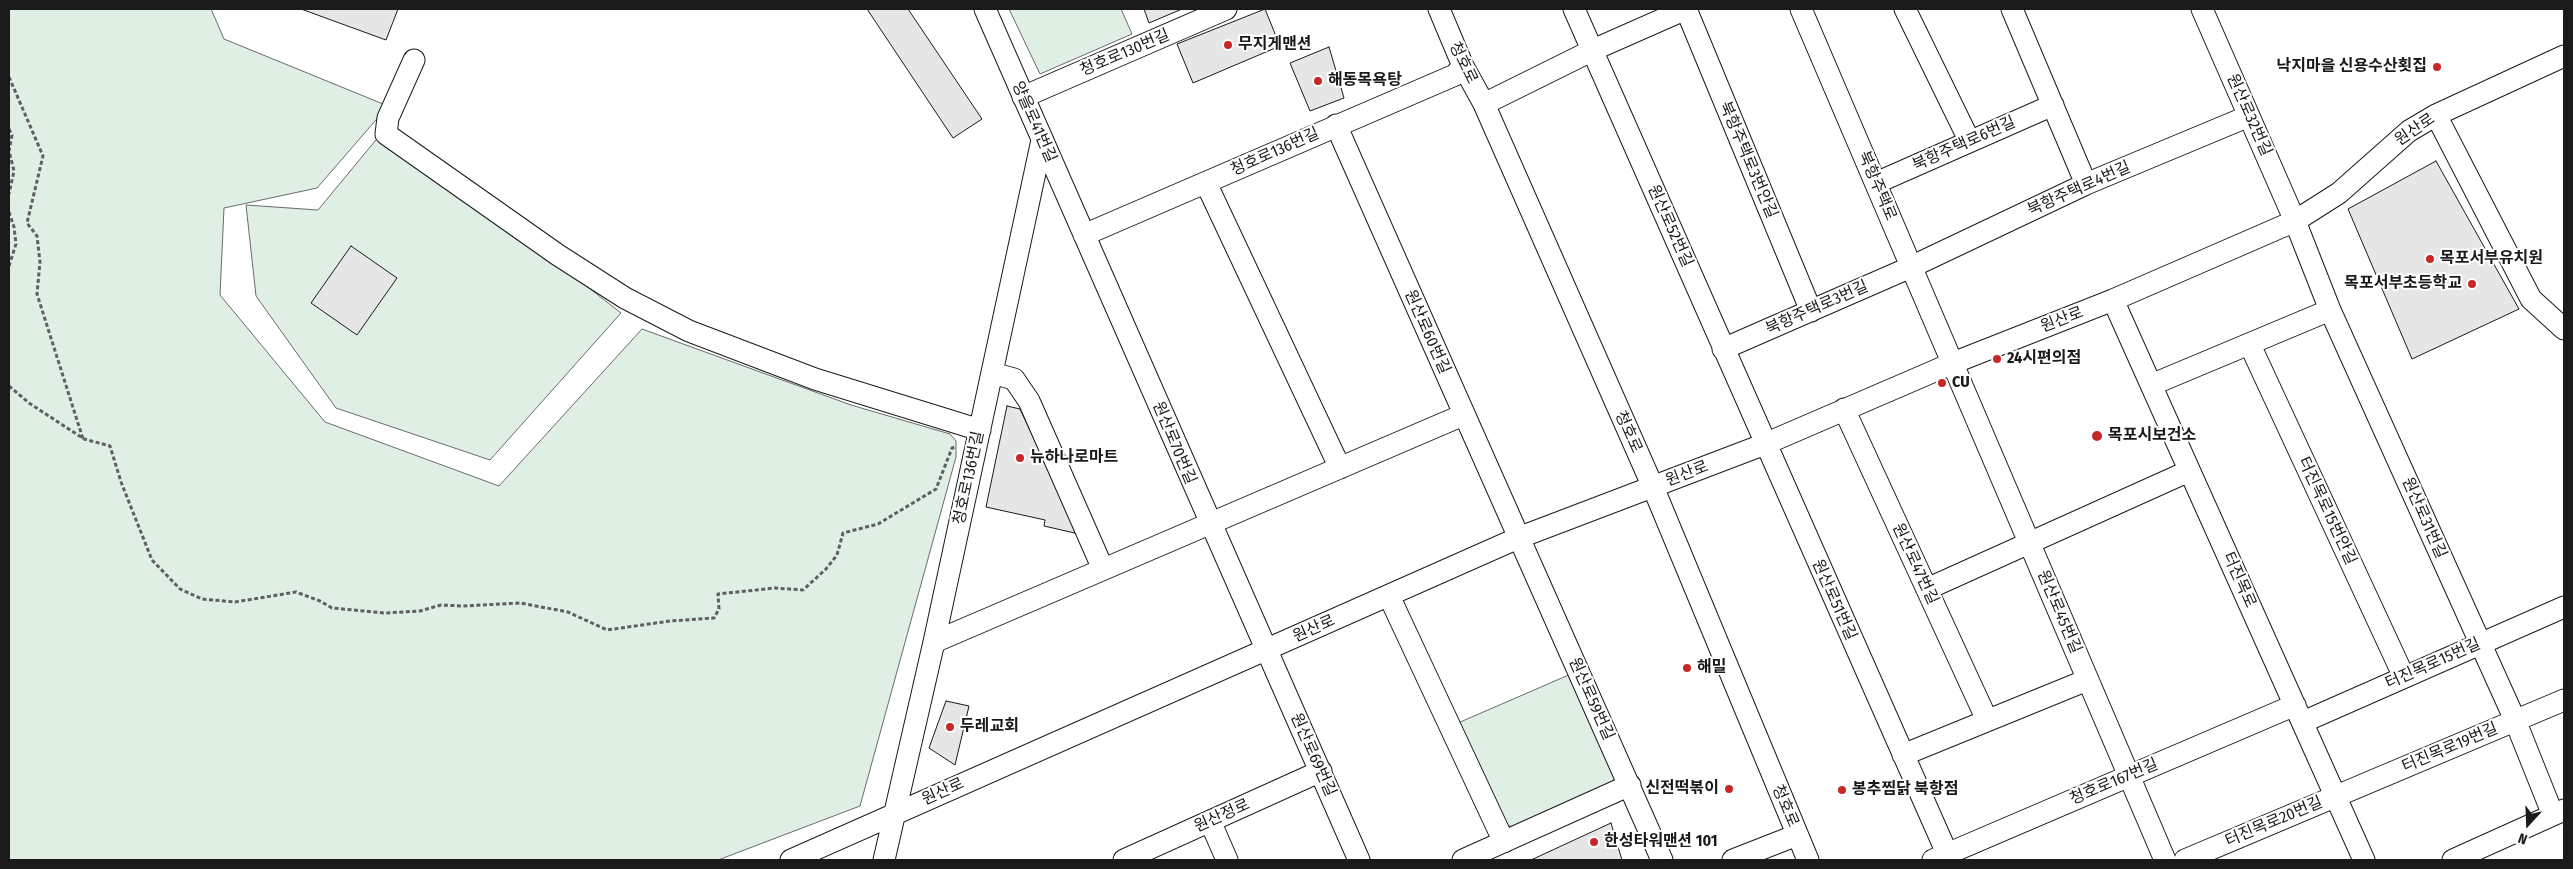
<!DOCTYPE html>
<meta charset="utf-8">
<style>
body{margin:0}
#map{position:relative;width:2573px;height:869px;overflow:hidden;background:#fff;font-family:"Fira Sans Condensed",sans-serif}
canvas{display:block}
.frame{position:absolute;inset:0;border:10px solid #1a1a1a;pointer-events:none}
.north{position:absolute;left:2503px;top:799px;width:50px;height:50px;-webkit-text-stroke:4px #fff;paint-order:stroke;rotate:200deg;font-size:14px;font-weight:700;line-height:20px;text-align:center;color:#1a1a1a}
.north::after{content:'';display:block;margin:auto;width:18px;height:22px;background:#1a1a1a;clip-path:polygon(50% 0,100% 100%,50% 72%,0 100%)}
</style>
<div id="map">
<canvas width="2573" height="869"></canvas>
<div class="frame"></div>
<div class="north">N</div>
</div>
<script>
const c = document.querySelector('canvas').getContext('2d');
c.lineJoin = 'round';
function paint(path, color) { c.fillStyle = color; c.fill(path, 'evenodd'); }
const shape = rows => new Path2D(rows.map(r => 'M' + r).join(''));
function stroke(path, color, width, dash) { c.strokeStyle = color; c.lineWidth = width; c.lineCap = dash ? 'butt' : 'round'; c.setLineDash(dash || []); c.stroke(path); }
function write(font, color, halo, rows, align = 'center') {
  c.font = font + ' "Fira Sans Condensed","Noto Sans KR",sans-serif'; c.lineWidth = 4; c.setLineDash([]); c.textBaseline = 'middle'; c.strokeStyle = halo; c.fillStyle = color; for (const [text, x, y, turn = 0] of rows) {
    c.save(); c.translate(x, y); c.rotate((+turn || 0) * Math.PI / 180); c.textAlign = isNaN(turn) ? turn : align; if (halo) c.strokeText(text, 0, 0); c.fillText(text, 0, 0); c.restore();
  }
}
const green = shape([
 [9,9,211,9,224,39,388,106,317,188,224,208,220,295,325,422,499,486,642,329,851,405,950,434,956,441,956,457,860,806,718,860,9,860,9,9],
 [1009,9,1121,9,1132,34,1040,74,1009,9],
 [385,129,621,313,490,460,336,408,256,296,246,205,318,210,385,129],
 [1571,674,1616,775,1612,784,1515,827,1503,825,1458,723,1571,674]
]);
paint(green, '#e0efe3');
stroke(green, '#6a6a6a', 1);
const building = shape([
 [301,9,398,9,386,40,301,9],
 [867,9,908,9,982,119,953,138,867,9],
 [1144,9,1182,9,1149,23,1144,9],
 [1265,9,1280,46,1193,83,1177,44,1265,9],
 [1329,47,1344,98,1310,111,1290,63,1329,47],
 [2436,161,2519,309,2412,359,2348,209,2436,161],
 [351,246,397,278,357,335,311,303,351,246],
 [1007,406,1020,409,1079,534,1044,526,1045,520,986,507,1007,406],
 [946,701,969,706,955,765,929,748,946,701],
 [1611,823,1622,860,1531,860,1611,823]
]);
paint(building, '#e6e6e6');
stroke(building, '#1a1a1a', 1);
const minor = shape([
 [985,9,1359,860],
 [1439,9,1463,66,1484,104,1653,487,1808,860],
 [1574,9,1950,860],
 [1686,9,1811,311],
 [1801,9,2165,860],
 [1905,9,1969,140],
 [2012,9,2086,184],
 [2202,9,2295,221,2330,310,2515,720,2553,815],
 [414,60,388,118,386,134,558,255,625,298,689,331,815,379,980,430],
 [1023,97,1226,9],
 [1484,104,1593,50,1686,9],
 [2436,115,2531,299,2564,329],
 [1336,125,1662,860],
 [1206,183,1340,468],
 [1876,183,2053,105],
 [1084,235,1455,75,1463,66],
 [2113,300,2364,860],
 [2250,345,2404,677],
 [1723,349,1911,267,2086,184,2249,116],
 [992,373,1014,379,1029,401,1103,569],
 [2151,385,2330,310],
 [1844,409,1987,720],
 [1927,589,2189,471],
 [1389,596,1504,842],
 [934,642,1463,415],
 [2303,722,2564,607],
 [1903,755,2087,680],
 [1210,821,1227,860],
 [791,860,1518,538,1765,444,1953,363,2113,300,2295,221,2339,193,2409,131,2436,115,2564,56],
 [884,860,934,642,1042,140],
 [1124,860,1321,771],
 [1463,860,1630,785],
 [1733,860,1797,835],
 [1933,860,2295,705],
 [2185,860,2564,700],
 [2453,860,2564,810]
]);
stroke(minor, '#1a1a1a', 23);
stroke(shape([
 [9,77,43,156,27,223,37,236,40,262,37,294,83,439],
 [9,129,12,135,9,151,14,171,9,194],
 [9,212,14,227,16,244,9,266],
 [9,386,29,403,84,439,110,446,121,482,152,560,180,589,202,599,235,602,296,592,320,601,332,608,385,613,420,611,441,605,463,606,520,603,568,612,607,630,670,621,714,618,719,609,718,594,775,588,803,590,826,569,837,555,843,533,878,524,936,489,952,448,955,447]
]), '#5f5f5f', 3, [4, 2.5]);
stroke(minor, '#fff', 21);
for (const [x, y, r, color] of [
 [1228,45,5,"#c62828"],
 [2437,67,5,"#c62828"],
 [1318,81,5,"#c62828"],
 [2430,259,5,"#c62828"],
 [2472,284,5,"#c62828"],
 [1997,359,5,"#c62828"],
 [1942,383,5,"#c62828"],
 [2097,436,6,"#c62828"],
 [1020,458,5,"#c62828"],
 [1687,668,5,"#c62828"],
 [950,727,5,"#c62828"],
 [1729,789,5,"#c62828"],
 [1842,790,5,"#c62828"],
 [1594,842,5,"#c62828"]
]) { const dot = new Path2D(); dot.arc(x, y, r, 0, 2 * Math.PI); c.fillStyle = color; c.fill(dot); stroke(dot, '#fff', 2); }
write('bold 16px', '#1a1a1a', '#fff', [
 ["무지게맨션",1238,45],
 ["낙지마을 신용수산횟집",2427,67,"right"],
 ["해동목욕탕",1328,81],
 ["목포서부유치원",2440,259],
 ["목포서부초등학교",2462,284,"right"],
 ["24시편의점",2007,359],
 ["CU",1952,383],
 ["목포시보건소",2108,436],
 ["뉴하나로마트",1030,458],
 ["해밀",1697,668],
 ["두레교회",960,727],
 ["신전떡볶이",1719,789,"right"],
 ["봉추찜닭 북항점",1852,790],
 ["한성타워맨션 101",1604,842]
], 'left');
write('16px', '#1a1a1a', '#fff', [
 ["청호로130번길",1125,53,-23],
 ["청호로",1463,63,64],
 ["원산로32번길",2249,115,66],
 ["양을로41번길",1034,122,66],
 ["원산로",2415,130,-34],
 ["북항주택로6번길",1964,144,-24],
 ["청호로136번길",1275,152,-24],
 ["북항주택로3번안길",1748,160,67],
 ["북항주택로",1877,186,67],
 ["북항주택로4번길",2079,189,-24],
 ["원산로52번길",1670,226,66],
 ["북항주택로3번길",1817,308,-24],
 ["원산로",2062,320,-21],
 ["원산로60번길",1427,332,66],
 ["청호로",1628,432,66],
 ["원산로70번길",1174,443,67],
 ["원산로",1687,474,-21],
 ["청호로136번길",969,478,-78],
 ["터진목로15번안길",2327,511,65],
 ["원산로31번길",2424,518,66],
 ["원산로47번길",1915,564,65],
 ["터진목로",2239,580,66],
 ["원산로51번길",1834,600,66],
 ["원산로45번길",2059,612,67],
 ["원산로",1314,629,-24],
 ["터진목로15번길",2433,664,-24],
 ["원산로59번길",1591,699,66],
 ["터진목로19번길",2450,748,-23],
 ["원산로69번길",1313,755,66],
 ["청호로167번길",2114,782,-23],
 ["원산로",943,792,-24],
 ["청호로",1785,806,67],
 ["원산정로",1222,816,-24],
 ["터진목로20번길",2274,822,-23]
]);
</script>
